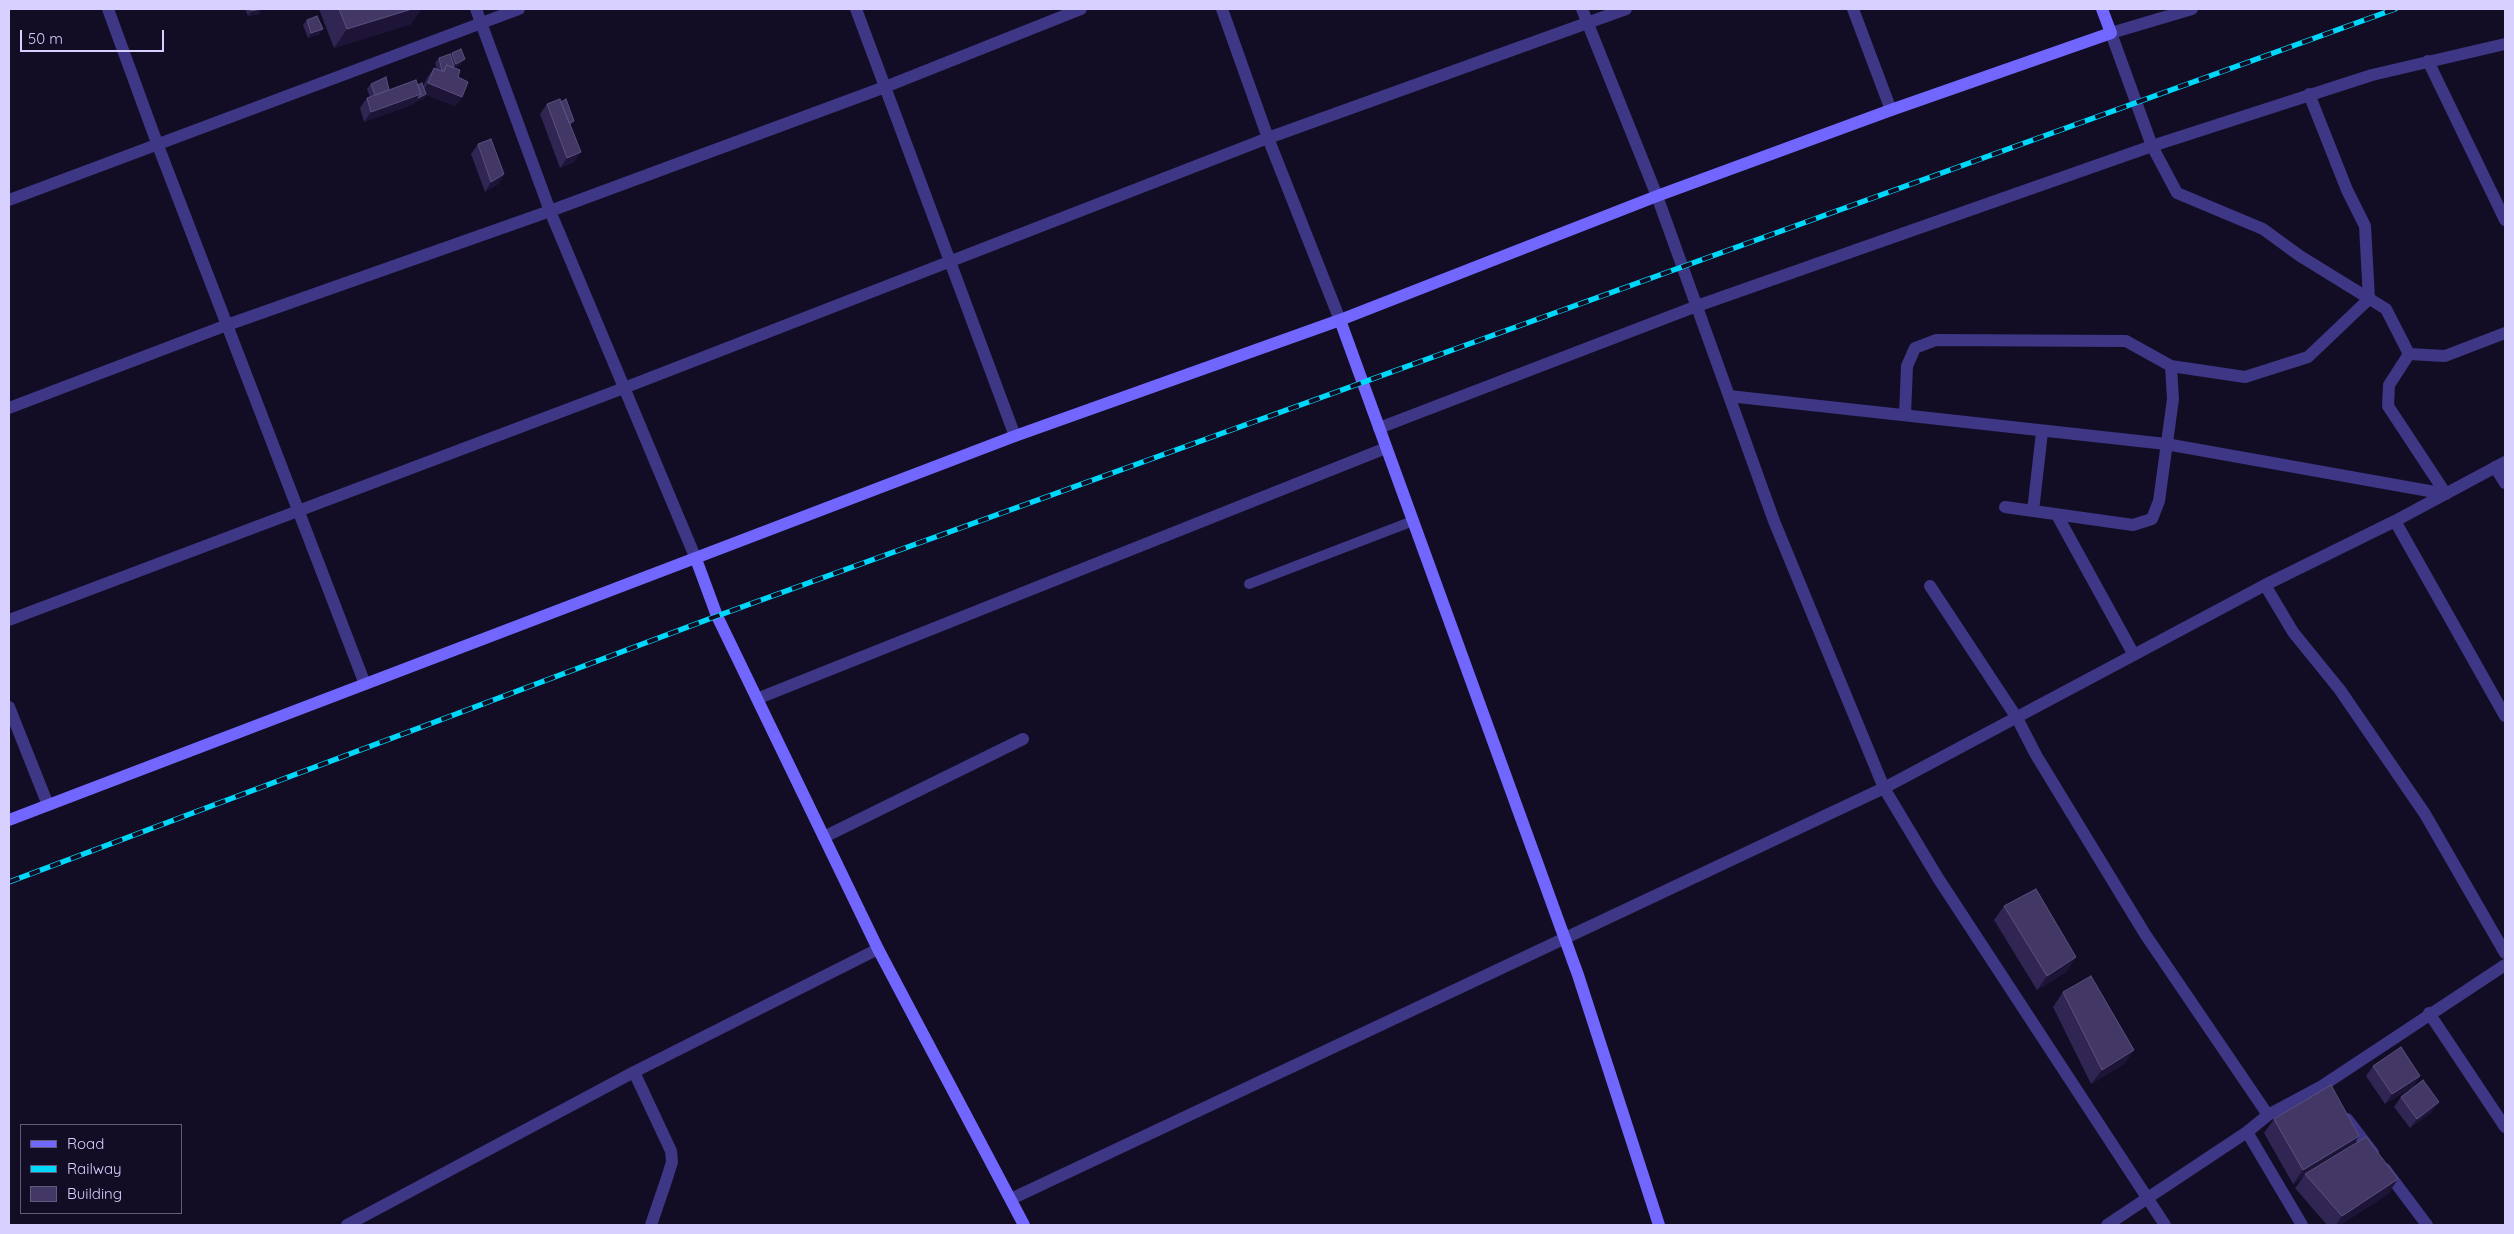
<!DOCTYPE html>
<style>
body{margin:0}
#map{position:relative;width:2514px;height:1234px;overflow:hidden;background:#120d24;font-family:Quicksand,sans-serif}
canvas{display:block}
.frame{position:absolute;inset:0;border:10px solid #d8d0ff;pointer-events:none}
.legend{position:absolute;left:20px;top:1124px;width:162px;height:90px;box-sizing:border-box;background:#120d24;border:1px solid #615b7c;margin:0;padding:6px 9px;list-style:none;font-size:15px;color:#d8d0ff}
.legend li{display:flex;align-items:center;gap:10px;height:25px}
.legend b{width:25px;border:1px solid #615b7c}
.scale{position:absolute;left:20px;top:30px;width:144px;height:22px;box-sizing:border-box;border:2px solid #d8d0ff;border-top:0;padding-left:6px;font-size:15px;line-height:18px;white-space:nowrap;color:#d8d0ff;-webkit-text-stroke:4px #120d24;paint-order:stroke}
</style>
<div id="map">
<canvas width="2514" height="1234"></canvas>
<div class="frame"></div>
<ul class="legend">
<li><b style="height:6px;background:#7167ff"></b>Road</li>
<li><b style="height:6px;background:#00d8fb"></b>Railway</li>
<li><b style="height:14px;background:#433865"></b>Building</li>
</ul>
<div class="scale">50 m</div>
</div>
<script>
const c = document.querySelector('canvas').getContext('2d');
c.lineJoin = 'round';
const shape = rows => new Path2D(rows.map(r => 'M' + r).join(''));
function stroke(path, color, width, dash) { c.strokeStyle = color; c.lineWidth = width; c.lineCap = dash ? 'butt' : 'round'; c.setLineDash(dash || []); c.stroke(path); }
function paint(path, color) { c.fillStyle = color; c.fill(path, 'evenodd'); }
stroke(shape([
 [1249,584,1413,521]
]), '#3d3785', 10);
stroke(shape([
 [108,9,157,143,365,684],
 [856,9,1015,436],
 [1582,9,1657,196,1774,521,1884,788,1938,878,2165,1225],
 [1853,9,1891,110],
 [2192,9,2111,33,2152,146,2177,193,2263,229,2300,256,2386,309,2409,354,2445,356,2505,333],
 [2428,61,2505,220],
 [9,200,519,9],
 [2409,354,2389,385,2388,406,2446,494],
 [2171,366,2245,377,2308,357,2369,299,2365,226,2347,190,2309,94],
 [1729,396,2166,444,2446,494],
 [9,408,227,325,550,211,885,87,1081,9],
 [1905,415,1907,366,1915,348,1936,340,2126,341,2171,366,2173,399,2159,501,2152,519,2133,525,2005,507],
 [1379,428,1697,306,2152,146,2372,75,2505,44],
 [2495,467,2505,483],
 [2033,511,2042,432],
 [2057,515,2134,655],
 [2395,521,2505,716],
 [2265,585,2293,632,2340,690,2425,814,2505,953],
 [1930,586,2017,718,2036,755,2145,934,2268,1115],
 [9,620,624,388,1268,138,1626,9],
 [759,698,1386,448],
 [9,707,48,805],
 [824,837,1023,739],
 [2429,1013,2505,1127],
 [634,1072,671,1151,672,1162,667,1178,651,1225],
 [2347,1119,2373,1153],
 [2247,1132,2302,1225],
 [2385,1169,2427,1225],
 [1011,1199,1884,788,2265,585,2395,521,2505,462],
 [347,1225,634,1072,878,949],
 [2107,1225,2247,1132,2268,1115,2322,1086,2505,965]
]), '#3d3785', 12);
stroke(shape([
 [476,9,550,211,696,559],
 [1222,9,1268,138,1340,320]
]), '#3d3785', 12);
stroke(shape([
 [1340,320,1578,975,1659,1225],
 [696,559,717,616,878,949,1024,1225],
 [9,820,1015,436,1340,320,1657,196,1891,110,2111,33,2102,9]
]), '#7167ff', 12);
const rail = shape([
 [9,882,717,616,2395,9]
]);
stroke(rail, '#00d8fb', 5.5);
stroke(rail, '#120d24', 4, [11]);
paint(shape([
 [245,9,262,9,259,14,248,16],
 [319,9,421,9,411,24,334,48],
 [307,20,320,34,308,38,303,25],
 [452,53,461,64,454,68,458,77,462,97,455,106,426,95,423,99,415,102,414,104,364,122,360,108,367,98,370,97,367,89,371,84,389,90,418,85,423,87,427,78,434,68,437,69,435,63,439,58,450,55],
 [561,102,574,121,570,126,574,162,560,168,540,114,547,104],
 [478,144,504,174,498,184,485,192,471,154],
 [2004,906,2076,957,2066,972,2037,990,1994,920],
 [2063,992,2134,1050,2124,1064,2091,1084,2053,1007],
 [2373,1066,2414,1086,2385,1104,2366,1076],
 [2401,1097,2432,1112,2410,1128,2394,1107],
 [2274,1119,2359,1136,2352,1145,2398,1179,2388,1194,2340,1225,2327,1225,2295,1188,2302,1179,2293,1184,2264,1133]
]), '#312653');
paint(shape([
 [262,9,259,14,248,16,251,11],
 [412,9,421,9,411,24,334,48,347,29],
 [323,29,320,34,308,38,311,33],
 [465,59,461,64,452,69,456,64],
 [428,83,462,97,455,106,426,95,423,99,415,102],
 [421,94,414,104,364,122,371,112],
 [581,152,574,162,560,168,567,158],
 [504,174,498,184,485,192,491,182],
 [2076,957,2066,972,2037,990,2047,976],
 [2134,1050,2124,1064,2091,1084,2102,1070],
 [2420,1076,2414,1086,2385,1104,2392,1094],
 [2439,1102,2432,1112,2410,1128,2417,1119],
 [2359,1136,2349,1150,2305,1174,2302,1179,2293,1184,2303,1170],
 [2398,1179,2388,1194,2340,1225,2336,1225,2342,1216]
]), '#1d1438');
const building = shape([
 [250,9,262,9,251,11,250,9],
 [339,9,412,9,347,29,339,9],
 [317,16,323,29,311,33,307,20,317,16],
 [461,49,465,59,456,64,452,53,461,49],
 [450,54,454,66,451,67,447,65,444,70,442,71,439,58,450,54],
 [447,65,460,70,458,77,468,82,462,97,428,83,434,68,444,72,447,65],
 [386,77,389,90,375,95,371,84,386,77],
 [416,80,421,94,371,112,367,98,416,80],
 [422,83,426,94,418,98,421,94,418,85,422,83],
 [560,99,581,152,567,158,547,104,560,99],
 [566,99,574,121,569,123,561,102,566,99],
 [491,139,504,174,491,182,478,144,491,139],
 [2036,889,2076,957,2047,976,2004,906,2036,889],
 [2091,976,2134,1050,2102,1070,2063,992,2091,976],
 [2401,1047,2420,1076,2392,1094,2373,1066,2401,1047],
 [2423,1080,2439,1102,2417,1119,2401,1097,2423,1080],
 [2331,1085,2359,1136,2303,1170,2274,1119,2331,1085],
 [2366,1137,2398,1179,2342,1216,2305,1174,2366,1137]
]);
paint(building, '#433865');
stroke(building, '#5a507e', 1);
</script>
